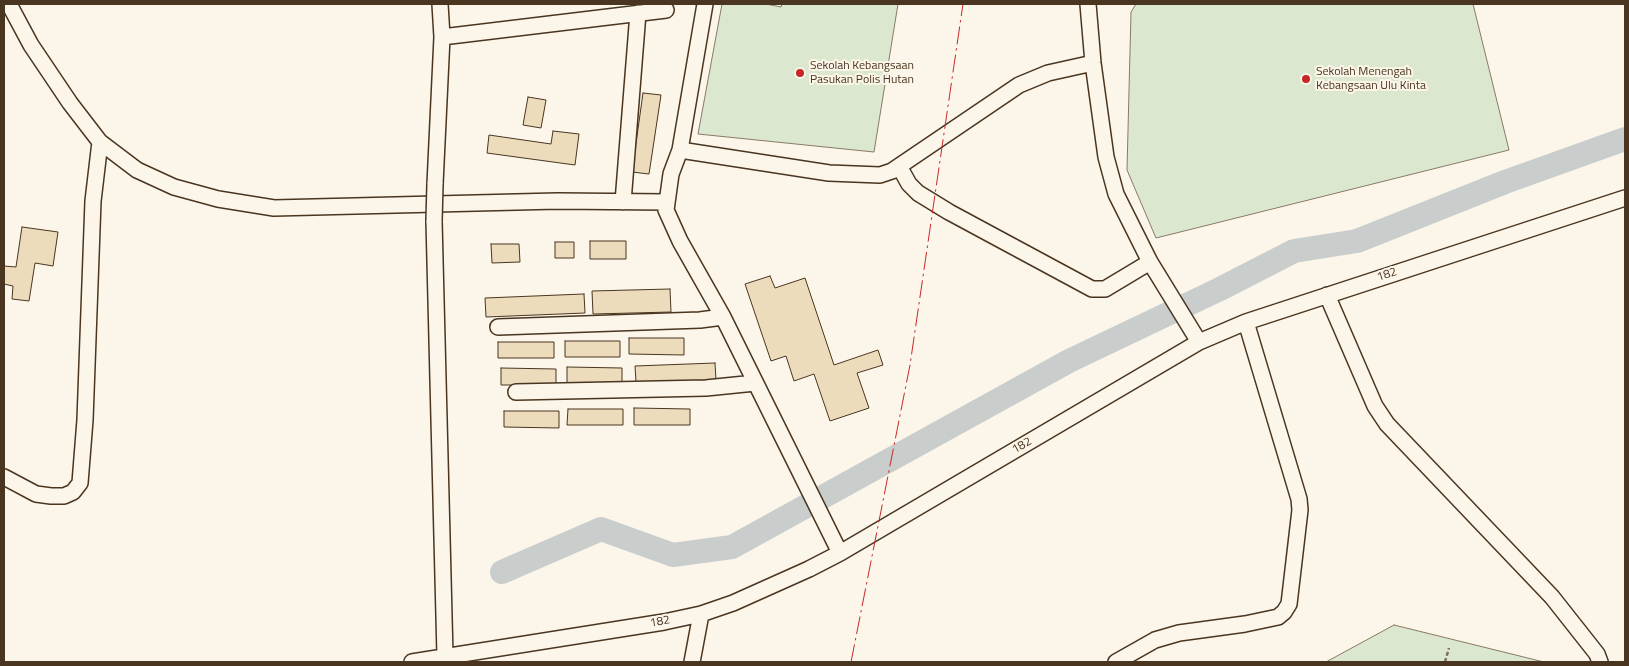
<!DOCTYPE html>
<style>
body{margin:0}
#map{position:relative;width:1629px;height:666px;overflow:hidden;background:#fbf6e9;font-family:"Titillium Web",sans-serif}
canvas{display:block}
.frame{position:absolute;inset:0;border:5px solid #4a3520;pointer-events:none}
</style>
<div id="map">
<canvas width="1629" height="666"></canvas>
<div class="frame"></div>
</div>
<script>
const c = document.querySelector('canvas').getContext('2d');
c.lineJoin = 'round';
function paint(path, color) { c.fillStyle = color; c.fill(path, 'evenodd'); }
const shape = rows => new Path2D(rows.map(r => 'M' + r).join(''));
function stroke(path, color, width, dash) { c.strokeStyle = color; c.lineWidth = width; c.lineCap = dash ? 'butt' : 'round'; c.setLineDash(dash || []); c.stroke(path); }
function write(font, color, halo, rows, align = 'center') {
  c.font = font + ' "Titillium Web",sans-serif'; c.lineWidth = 4; c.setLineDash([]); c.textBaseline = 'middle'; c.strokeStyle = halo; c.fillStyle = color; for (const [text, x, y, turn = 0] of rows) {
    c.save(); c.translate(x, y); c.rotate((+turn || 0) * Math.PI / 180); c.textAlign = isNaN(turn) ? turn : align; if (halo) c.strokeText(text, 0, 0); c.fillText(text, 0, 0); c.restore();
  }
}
const green = shape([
 [722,4,766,4,781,7,782,4,898,4,874,152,698,134,722,4],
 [1136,4,1473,4,1509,150,1156,238,1127,170,1131,12,1136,4],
 [1394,625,1544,662,1326,662,1394,625]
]);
paint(green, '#dce7d0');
stroke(green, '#887966', 1);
stroke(shape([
 [502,572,601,529,673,555,732,547,1069,361,1220,289,1294,251,1357,241,1505,182,1625,139]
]), '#c9cecd', 24);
const building = shape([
 [643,93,661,95,649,174,632,172,643,93],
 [528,97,546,100,541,128,523,125,528,97],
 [553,131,579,134,575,165,487,153,489,135,551,144,553,131],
 [22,227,58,232,53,266,35,263,29,301,12,299,13,286,4,284,4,266,16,267,22,227],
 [590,241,626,241,626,259,590,259,590,241],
 [555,242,574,242,574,258,555,258,555,242],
 [491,244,519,244,520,262,492,263,491,244],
 [770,276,775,288,805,278,834,365,878,350,883,365,857,373,869,408,830,421,814,374,794,381,786,356,771,361,745,284,770,276],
 [670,289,671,312,593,314,592,291,670,289],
 [584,294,585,313,486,317,485,298,584,294],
 [629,338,684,338,684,355,629,354,629,338],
 [565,341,620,341,620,357,565,357,565,341],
 [498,342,554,342,554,358,498,358,498,342],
 [715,363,716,380,636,382,635,366,715,363],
 [567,367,622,368,622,384,567,384,567,367],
 [501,368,556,369,556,385,501,385,501,368],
 [634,408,690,409,690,425,634,425,634,408],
 [568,409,623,409,623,425,567,425,568,409],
 [504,411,559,411,559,428,504,427,504,411]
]);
paint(building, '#ecdcbc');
stroke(building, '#4a3520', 1);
const minor = shape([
 [9,4,31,45,70,103,100,142,137,170,174,187,218,199,274,208,557,201,666,202],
 [705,4,680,150,671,174,666,210,680,241,723,317,840,553],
 [1088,4,1093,63,1106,157,1116,194,1150,262,1199,342],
 [442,37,666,10],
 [680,150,829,173,880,175,892,171,1019,85,1048,73,1093,63],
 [899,166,909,184,918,193,949,212,1092,289,1105,289,1150,262],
 [435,184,442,37,440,4],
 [623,202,638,13],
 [434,221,445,656],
 [1327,295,1375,406,1387,424,1552,597,1597,654,1600,662],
 [498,327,700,320,723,317],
 [516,392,706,388,755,383],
 [4,477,36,494,51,496,64,496,73,492,80,483,85,420,93,201,100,142],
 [412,662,664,622,701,614,733,603,809,569,840,553,1199,342,1246,322,1625,198],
 [692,662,701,614],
 [1116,662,1155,640,1179,633,1245,624,1278,617,1284,612,1289,604,1300,510,1299,499,1246,322]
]);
stroke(minor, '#4a3520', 18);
stroke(shape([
 [1445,662,1449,648]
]), '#7f6f5c', 2.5, [4, 2.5]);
stroke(minor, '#fbf6e9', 15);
const minorBridge = shape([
 [434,221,435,184]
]);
stroke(minorBridge, '#4a3520', 18, []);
stroke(minorBridge, '#fbf6e9', 15);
stroke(shape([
 [851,662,910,365,963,4]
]), '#c62828', 1, [18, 4, 2.5, 4]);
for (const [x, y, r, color] of [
 [800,73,5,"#c62828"],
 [1306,79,5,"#c62828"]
]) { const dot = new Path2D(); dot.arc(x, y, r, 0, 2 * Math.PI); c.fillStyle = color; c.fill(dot); stroke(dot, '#fbf6e9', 2); }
write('12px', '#4a3520', '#fbf6e9', [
 ["Sekolah Kebangsaan",810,66],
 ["Pasukan Polis Hutan",810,80],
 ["Sekolah Menengah",1316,72],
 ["Kebangsaan Ulu Kinta",1316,86]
], 'left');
write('12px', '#4a3520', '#fbf6e9', [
 ["182",1387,275,-18],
 ["182",1022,446,-30],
 ["182",660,622,-10]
]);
</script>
